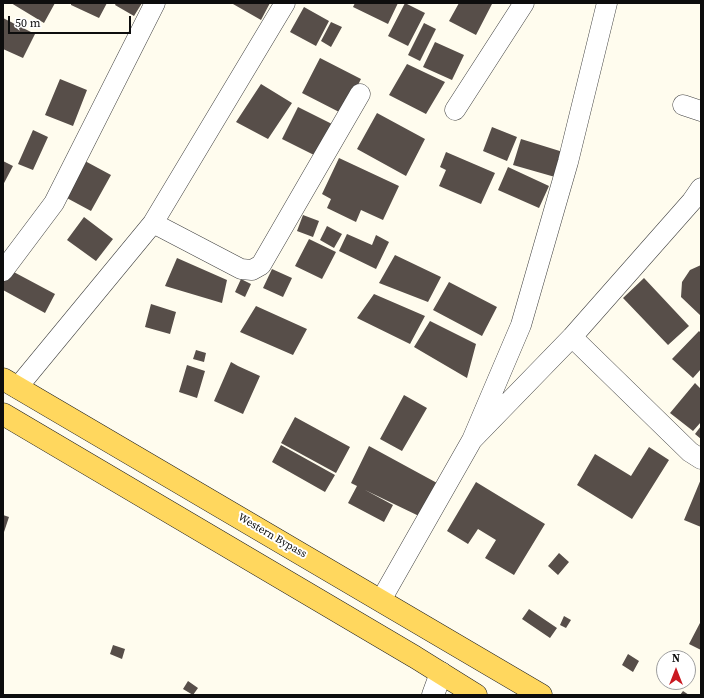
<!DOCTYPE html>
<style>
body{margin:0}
#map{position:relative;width:704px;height:698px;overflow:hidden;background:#fffcee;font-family:"Source Serif 4",serif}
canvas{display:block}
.frame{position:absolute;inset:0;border:4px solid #0d0d0d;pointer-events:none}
.north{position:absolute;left:656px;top:650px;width:40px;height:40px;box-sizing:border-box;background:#fff;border:1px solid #9e9e9e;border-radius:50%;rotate:0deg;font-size:11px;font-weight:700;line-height:16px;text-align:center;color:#0d0d0d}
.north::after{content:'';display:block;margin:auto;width:14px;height:18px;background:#ca1921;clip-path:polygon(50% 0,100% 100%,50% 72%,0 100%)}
.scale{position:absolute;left:8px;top:16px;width:123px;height:18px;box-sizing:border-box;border:2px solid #0d0d0d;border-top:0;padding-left:5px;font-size:12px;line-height:14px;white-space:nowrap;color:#0d0d0d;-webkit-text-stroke:3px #fff;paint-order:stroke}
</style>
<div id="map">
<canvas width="704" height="698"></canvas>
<div class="frame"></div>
<div class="north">N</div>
<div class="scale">50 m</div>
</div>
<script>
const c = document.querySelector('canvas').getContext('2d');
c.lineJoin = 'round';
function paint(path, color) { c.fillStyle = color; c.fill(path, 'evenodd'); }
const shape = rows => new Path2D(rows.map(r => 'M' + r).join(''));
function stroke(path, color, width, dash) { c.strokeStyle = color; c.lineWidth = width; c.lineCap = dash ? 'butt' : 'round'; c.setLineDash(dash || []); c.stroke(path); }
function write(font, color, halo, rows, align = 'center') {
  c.font = font + ' "Source Serif 4",serif'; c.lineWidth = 4; c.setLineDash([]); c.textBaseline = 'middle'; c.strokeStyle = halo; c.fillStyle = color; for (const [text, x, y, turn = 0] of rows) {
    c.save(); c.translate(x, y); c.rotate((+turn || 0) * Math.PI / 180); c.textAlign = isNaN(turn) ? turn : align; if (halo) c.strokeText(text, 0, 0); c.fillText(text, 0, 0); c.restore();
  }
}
paint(shape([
 [11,3,55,3,44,23],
 [71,3,107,3,99,18,71,5],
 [116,3,142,3,134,16,115,5],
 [234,3,270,3,261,20,233,4],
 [355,3,398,3,388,24,353,7],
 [405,3,425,13,408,46,388,36],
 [459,3,492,4,476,35,449,21],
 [304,7,329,21,316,46,290,32],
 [3,18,35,34,23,58,3,49],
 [331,22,342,27,331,47,321,41],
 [424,23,436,29,420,61,408,55],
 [435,42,464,55,452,80,423,67],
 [320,58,361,79,343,114,302,93],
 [407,64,445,82,426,114,389,95],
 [60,79,87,90,73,126,45,115],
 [261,84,292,103,268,139,236,122],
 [298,107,336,126,320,158,282,139],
 [377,113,425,139,406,176,357,149],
 [492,127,517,137,507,161,483,151],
 [33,130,48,137,33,170,18,164],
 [521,139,563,152,555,177,513,165],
 [446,152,495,173,481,204,439,186,446,170,440,167],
 [339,158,399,186,383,220,361,210,356,222,327,208,331,199,322,194],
 [3,161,13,166,3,185],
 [85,161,111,175,91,211,65,197],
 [508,167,549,186,539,208,498,190],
 [303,215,319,221,313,237,297,231],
 [84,217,113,239,96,261,67,240],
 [327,226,342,234,334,248,320,240],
 [347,234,372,245,376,235,389,242,376,269,339,251],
 [309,239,336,252,322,279,295,266],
 [395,255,441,277,428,302,379,283],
 [177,258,227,280,222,303,165,286],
 [701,265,701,316,681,297,682,282,690,270],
 [272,269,292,278,283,297,263,288],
 [10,270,55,294,45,313,3,290,3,282],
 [644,278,689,326,668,345,623,298],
 [241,279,251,284,245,297,235,292],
 [449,282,497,307,482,336,433,310],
 [374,294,425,316,410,344,357,318],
 [151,304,176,312,170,334,145,327],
 [256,306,307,329,293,355,240,332],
 [430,321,476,344,467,378,414,347],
 [699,331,701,333,701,369,693,378,672,359],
 [196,350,206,353,204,362,193,359],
 [231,362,238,366,260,376,243,414,214,401],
 [187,365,205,371,197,398,179,392],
 [695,383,701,389,701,422,693,431,670,413],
 [404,395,427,408,402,451,380,439],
 [295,417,350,447,336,473,281,443],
 [701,426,701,439,695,434],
 [281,445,335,475,325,492,272,462],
 [369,446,437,483,421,517,365,490,393,505,384,522,348,503,357,486,351,483],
 [649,447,669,460,632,519,577,485,595,454,631,476],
 [701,479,701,527,684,520],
 [476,482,545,524,514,575,485,558,496,540,478,529,468,544,447,531],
 [3,515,9,517,4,532,3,532],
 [559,553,569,562,558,575,548,566],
 [529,609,557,628,550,638,522,619],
 [564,616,571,620,566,628,560,625],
 [701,621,701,650,689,644],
 [113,645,125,649,122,659,110,654],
 [628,654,639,661,633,672,622,665],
 [188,681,198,688,193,695,183,689],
 [683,691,689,695,680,695]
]), '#574e49');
const minor = shape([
 [607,3,568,162,521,325,472,440,572,337,692,201,701,188],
 [683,105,701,111],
 [455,110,524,3],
 [153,223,241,269,252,270,261,265,360,94],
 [3,271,54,203,155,3],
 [572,337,690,452,701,459],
 [17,388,153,223,285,3],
 [381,600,472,440]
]);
const tertiary = shape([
 [433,695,441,673]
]);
const primary = shape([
 [3,379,541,695],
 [3,414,415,657,476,695]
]);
stroke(minor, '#404040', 21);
stroke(tertiary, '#404040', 23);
stroke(primary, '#1e1e1e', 23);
stroke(minor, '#fff', 20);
stroke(tertiary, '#fff', 22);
stroke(primary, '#ffd75e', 22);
write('11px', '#0d0d0d', '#fff', [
 ["Western Bypass",272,536,30]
]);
</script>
